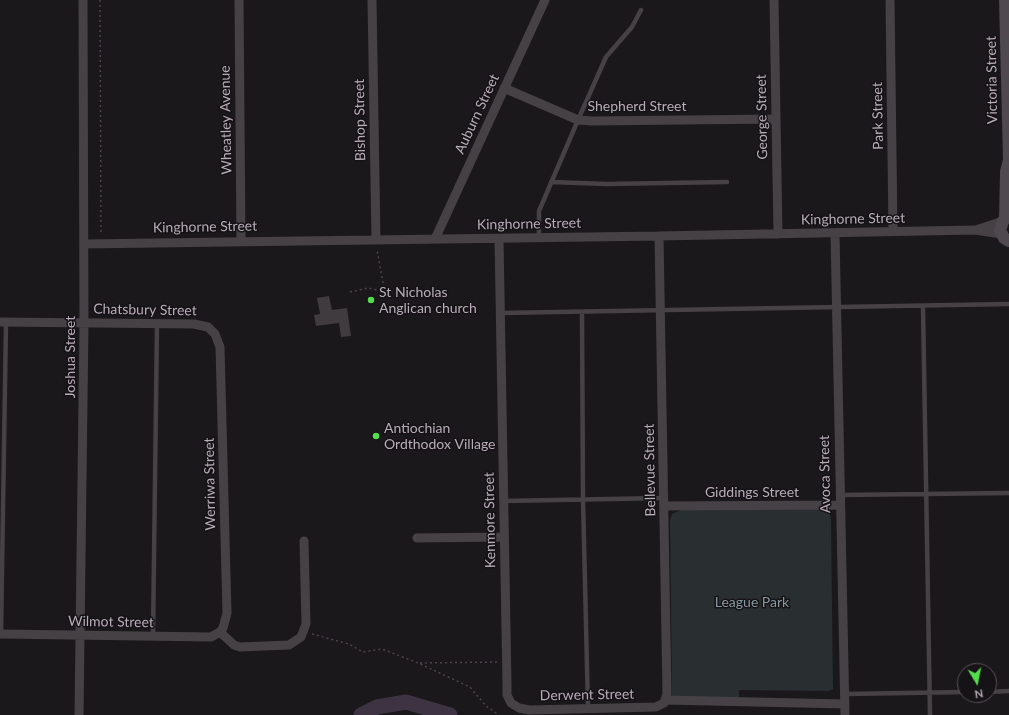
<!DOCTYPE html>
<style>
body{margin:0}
#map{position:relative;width:1009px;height:715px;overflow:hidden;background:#1a181a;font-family:Lato,sans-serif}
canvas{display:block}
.north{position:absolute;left:957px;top:663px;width:40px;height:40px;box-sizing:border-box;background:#151315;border:1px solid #565056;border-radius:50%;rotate:170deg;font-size:11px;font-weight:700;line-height:16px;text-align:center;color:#b8acb8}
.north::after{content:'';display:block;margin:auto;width:14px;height:18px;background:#54de4c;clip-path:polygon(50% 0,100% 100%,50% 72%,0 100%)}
</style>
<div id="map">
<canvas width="1009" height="715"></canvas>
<div class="north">N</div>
</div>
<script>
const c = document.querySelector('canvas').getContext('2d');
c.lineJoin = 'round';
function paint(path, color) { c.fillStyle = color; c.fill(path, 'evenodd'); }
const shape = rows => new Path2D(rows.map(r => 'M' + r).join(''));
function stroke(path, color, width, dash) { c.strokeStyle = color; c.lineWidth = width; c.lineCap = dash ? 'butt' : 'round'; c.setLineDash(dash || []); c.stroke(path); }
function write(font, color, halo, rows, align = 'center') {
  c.font = font + ' Lato,sans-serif'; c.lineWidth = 3; c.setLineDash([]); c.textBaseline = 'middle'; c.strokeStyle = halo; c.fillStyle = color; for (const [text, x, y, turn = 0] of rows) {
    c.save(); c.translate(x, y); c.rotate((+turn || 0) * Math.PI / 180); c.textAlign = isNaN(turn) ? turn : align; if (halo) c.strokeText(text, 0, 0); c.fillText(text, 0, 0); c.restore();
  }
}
paint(shape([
 [821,508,829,511,831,519,833,689,829,691,739,690,739,699,672,697,670,520,672,514,681,510]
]), '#292e31');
stroke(shape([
 [361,715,377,707,406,702,450,715]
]), '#3d3342', 15);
paint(shape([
 [329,296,332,310,347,308,351,336,341,337,339,323,316,326,314,315,320,314,317,298]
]), '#3f3b3e');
stroke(shape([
 [100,0,101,233],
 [386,289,386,290],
 [350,292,368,288,377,290,384,288,377,250],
 [312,634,349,644,363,652,382,649,418,663,470,687,486,706,499,715],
 [420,663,498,662]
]), '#4b444b', 1.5, [2, 3]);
stroke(shape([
 [551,182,607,184,727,182],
 [539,238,539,211,578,120,606,57,632,27,641,10],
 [923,307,930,715],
 [582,312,583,499,588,709],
 [500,313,1009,304],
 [840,495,1009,493],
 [503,501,664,498],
 [1,634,6,322],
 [153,636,157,324],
 [989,692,1009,691],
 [845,694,965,692]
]), '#464145', 4.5);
stroke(shape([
 [239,0,241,240],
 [372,0,376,240],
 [774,0,778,234],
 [890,0,893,231],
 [504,88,578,120,592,121,776,119],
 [976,230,1003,221],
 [835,233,845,715],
 [435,239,545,0],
 [499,239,507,684,507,695,511,703,519,708,529,710,656,707,664,703,667,694,659,236],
 [84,244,659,236,975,230,1001,234],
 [0,322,194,324,208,327,215,334,220,347,227,613,223,628,220,632,211,637,0,634],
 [664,506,840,505],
 [417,538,504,537],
 [220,632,234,645,240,647,289,645,301,637,306,624,304,541],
 [665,700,845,704],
 [79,715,84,323,83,0]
]), '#464145', 9);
stroke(shape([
 [1005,0,1009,160,1006,172,1005,218],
 [1009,216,1003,221,1000,230,1004,238,1009,241]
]), '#4f484e', 12);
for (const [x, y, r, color] of [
 [371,300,4,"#54de4c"],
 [376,436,4,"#54de4c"]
]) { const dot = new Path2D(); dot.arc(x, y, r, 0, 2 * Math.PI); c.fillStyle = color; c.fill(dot); stroke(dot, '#151315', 1.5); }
write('14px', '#b8acb8', '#151315', [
 ["Victoria Street",992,80,-91],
 ["Shepherd Street",637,106],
 ["Auburn Street",477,114,-65],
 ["Park Street",878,116,-91],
 ["George Street",762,117,-91],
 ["Wheatley Avenue",226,120,-91],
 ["Bishop Street",360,120,-91],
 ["Kinghorne Street",853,219,-1],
 ["Kinghorne Street",529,224,-1],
 ["Kinghorne Street",205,227,-1],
 ["Chatsbury Street",145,310,1],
 ["Joshua Street",70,357,-90],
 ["Bellevue Street",650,470,-91],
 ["Avoca Street",825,474,-91],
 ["Werriwa Street",210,484,-91],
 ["Giddings Street",752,492],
 ["Kenmore Street",490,520,-91],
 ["Wilmot Street",111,622,1],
 ["Derwent Street",587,695,-1]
]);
write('14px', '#b8acb8', '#151315', [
 ["St Nicholas",379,292],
 ["Anglican church",379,308],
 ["Antiochian",384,428],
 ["Ordthodox Village",384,444]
], 'left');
write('14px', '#8598a1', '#151315', [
 ["League Park",752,602]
]);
</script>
